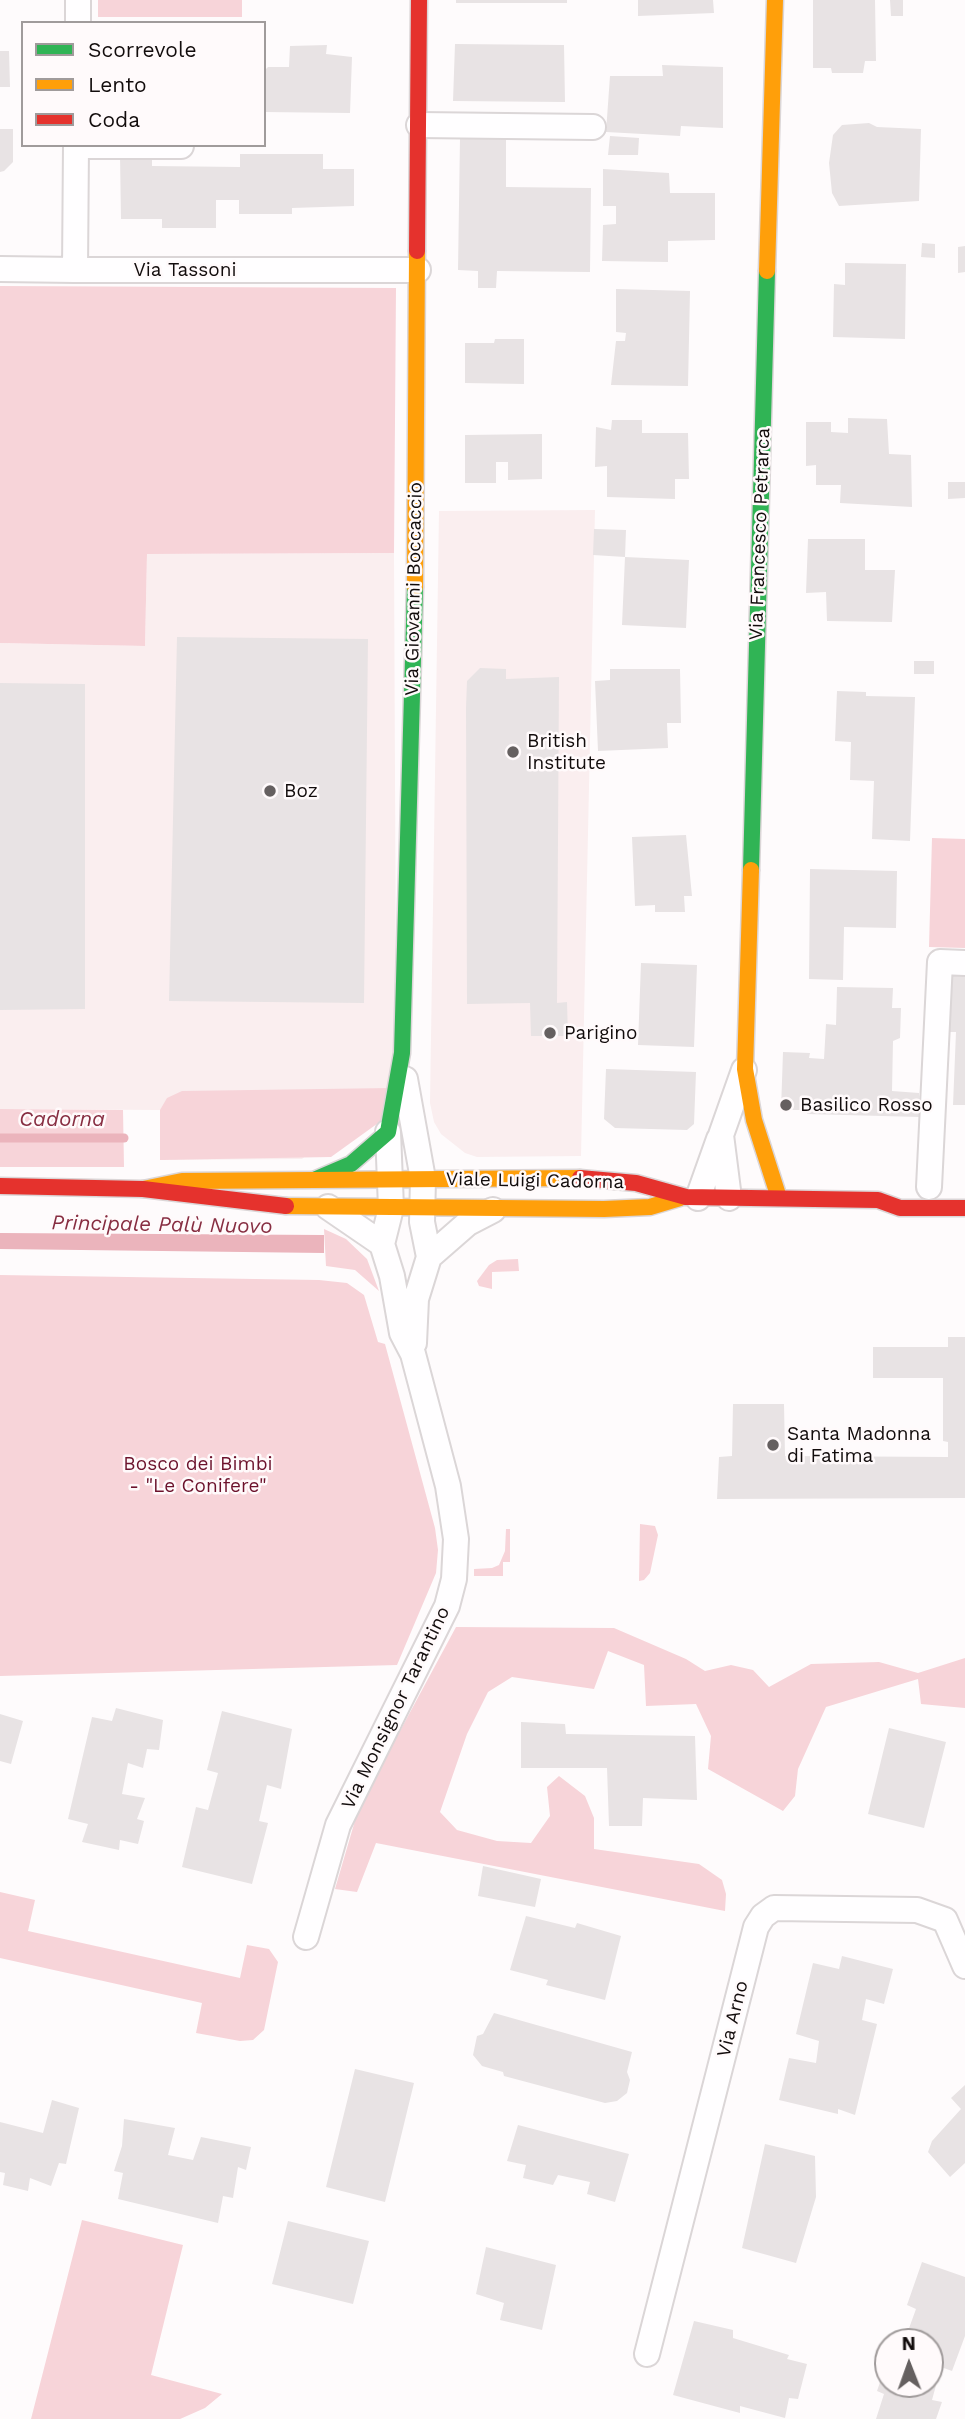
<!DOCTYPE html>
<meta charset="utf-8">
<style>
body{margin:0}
#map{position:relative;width:965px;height:2419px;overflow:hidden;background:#fefbfc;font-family:"Work Sans",sans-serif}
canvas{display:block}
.legend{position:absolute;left:21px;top:21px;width:245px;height:126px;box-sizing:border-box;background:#fffafb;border:2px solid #a09b9b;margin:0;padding:9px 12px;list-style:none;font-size:21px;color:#120c0c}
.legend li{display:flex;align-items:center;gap:14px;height:35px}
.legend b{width:35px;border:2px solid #a09b9b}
.north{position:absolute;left:874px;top:2328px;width:70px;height:70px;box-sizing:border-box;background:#fffafb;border:2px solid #a09b9b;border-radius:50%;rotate:359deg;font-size:19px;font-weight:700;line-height:28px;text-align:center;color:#120c0c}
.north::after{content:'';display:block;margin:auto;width:24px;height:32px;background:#656060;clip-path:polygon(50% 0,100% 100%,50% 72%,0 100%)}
</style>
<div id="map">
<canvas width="965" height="2419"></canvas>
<ul class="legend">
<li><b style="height:9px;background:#30b455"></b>Scorrevole</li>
<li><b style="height:9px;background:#ff9f0a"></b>Lento</li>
<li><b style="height:9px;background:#e5322d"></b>Coda</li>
</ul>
<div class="north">N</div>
</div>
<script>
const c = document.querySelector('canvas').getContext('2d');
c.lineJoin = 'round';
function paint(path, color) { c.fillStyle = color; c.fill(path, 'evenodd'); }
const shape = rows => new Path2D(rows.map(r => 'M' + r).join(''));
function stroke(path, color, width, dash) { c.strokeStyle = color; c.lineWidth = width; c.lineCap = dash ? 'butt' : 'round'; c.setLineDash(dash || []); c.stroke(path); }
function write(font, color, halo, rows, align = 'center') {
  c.font = font + ' "Work Sans",sans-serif'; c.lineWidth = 5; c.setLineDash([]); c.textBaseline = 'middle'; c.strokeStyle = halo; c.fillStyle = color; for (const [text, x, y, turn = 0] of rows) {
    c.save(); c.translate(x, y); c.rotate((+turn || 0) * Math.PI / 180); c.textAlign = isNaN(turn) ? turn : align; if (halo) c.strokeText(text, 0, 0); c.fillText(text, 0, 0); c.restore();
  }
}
paint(shape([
 [595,510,581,1156,477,1157,465,1153,441,1134,434,1122,430,1103,439,511],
 [394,553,396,1002,391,1088,302,1159,160,1160,160,1110,0,1109,0,643,145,646,147,554]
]), '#faeeef');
paint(shape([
 [98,0,242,0,242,17,98,17],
 [0,286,396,288,394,553,147,554,145,646,0,643],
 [932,838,965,839,965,948,929,947],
 [391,1088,381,1121,331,1157,160,1160,160,1110,167,1098,182,1091],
 [0,1109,123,1110,124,1167,0,1167],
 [324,1229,346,1239,367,1259,379,1291,355,1270,326,1266],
 [518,1259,519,1271,492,1272,492,1289,479,1286,477,1281,489,1265,497,1260],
 [0,1275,319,1280,347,1283,364,1295,378,1342,385,1344,435,1528,438,1550,436,1573,397,1665,0,1676],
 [640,1524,655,1526,658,1535,650,1573,644,1580,639,1581],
 [506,1529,510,1529,510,1562,503,1562,503,1576,474,1576,474,1569,492,1568,499,1565,505,1551],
 [456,1627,614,1628,686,1659,705,1671,731,1665,753,1670,769,1687,811,1664,879,1662,918,1673,965,1658,965,1708,921,1704,918,1679,826,1707,798,1769,795,1796,783,1811,708,1769,711,1736,696,1704,646,1706,644,1665,608,1651,594,1689,512,1677,488,1692,467,1734,440,1812,457,1830,497,1841,531,1843,550,1816,547,1787,559,1776,585,1796,594,1818,594,1849,699,1864,722,1880,726,1894,725,1911,376,1843,357,1892,335,1889,359,1807],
 [0,1892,35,1900,28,1931,240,1978,247,1945,269,1949,278,1962,264,2030,253,2040,240,2041,196,2033,202,2003,0,1958],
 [82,2220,183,2245,151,2375,222,2394,205,2408,180,2419,31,2419]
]), '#f7d4d9');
paint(shape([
 [0,1233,324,1235,324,1253,0,1249]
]), '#ebb4bc');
stroke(shape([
 [0,1138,124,1138]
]), '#ebb4bc', 9);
paint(shape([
 [456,0,567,0,567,3,456,3],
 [638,0,713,0,714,13,638,16],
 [813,0,875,0,876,61,865,61,863,73,832,73,831,68,813,68],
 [890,0,903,0,903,16,891,16],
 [455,44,564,45,565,102,453,101],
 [327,45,326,54,352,57,350,113,264,112,264,71,268,67,289,67,290,46],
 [0,51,9,51,10,87,0,87],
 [662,65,723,67,723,128,681,126,680,136,606,132,610,76,663,76],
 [869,123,877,127,921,129,919,201,839,206,832,193,829,163,833,135,842,125],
 [0,129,13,129,13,162,4,171,0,172],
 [610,136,639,138,638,155,608,155],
 [460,138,506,138,506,187,591,188,590,272,497,271,496,288,478,288,478,271,458,270],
 [240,154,323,154,323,169,354,169,354,206,292,208,292,214,239,214,239,200,216,200,216,228,162,228,162,219,121,219,120,155,152,155,152,166,240,167],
 [603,169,669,173,670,193,715,193,715,240,668,241,668,262,602,261,603,225,616,224,616,206,603,206],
 [922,243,935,244,935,258,921,257],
 [965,246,965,272,958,273,958,247],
 [845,263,906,264,905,339,833,337,834,284,845,285],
 [616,289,690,291,688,386,611,385,616,341,625,341,626,333,616,332],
 [495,339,524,339,524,384,465,383,465,343,494,343],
 [848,418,887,419,889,454,911,455,912,507,840,503,841,485,816,485,816,465,806,466,806,422,831,422,831,432,848,433],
 [612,420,642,420,642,433,688,433,689,479,675,479,675,499,607,497,607,466,595,467,596,427,611,430],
 [542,434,542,479,508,480,508,462,496,462,496,483,465,483,465,435],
 [948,482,965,482,965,498,948,499],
 [594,529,626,530,625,557,689,560,686,628,622,625,625,557,593,555],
 [808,539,865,539,865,570,895,570,892,622,827,621,826,592,806,593],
 [177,637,368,639,364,1003,169,1001],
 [914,661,934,661,934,674,914,674],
 [480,668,506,669,506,679,559,677,557,1003,567,1002,568,1036,531,1036,530,1003,467,1004,466,708,467,681],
 [610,669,680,669,681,723,667,723,668,748,598,751,595,681,610,680],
 [0,683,85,684,85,1009,0,1010],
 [837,691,866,692,866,696,915,697,910,841,872,839,874,781,850,780,851,742,835,741],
 [686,835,692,896,684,896,685,912,655,912,655,905,635,906,632,837],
 [810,869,897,871,896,928,844,927,843,980,809,979],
 [641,963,697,965,694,1047,638,1045],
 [951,973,965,973,965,1105,953,1105,956,1032,949,1032],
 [837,987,893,988,892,1008,901,1008,900,1038,893,1041,892,1091,919,1093,920,1117,807,1114,807,1110,781,1110,783,1052,810,1053,809,1058,824,1059,826,1024,836,1025],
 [606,1069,696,1072,694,1124,687,1130,615,1128,604,1119],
 [948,1337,965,1337,965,1498,717,1499,719,1457,732,1456,733,1404,784,1404,785,1456,948,1457,948,1442,943,1441,943,1378,873,1378,873,1347,948,1347],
 [116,1708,163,1720,159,1750,147,1749,143,1768,128,1763,122,1794,145,1798,137,1819,144,1821,138,1844,120,1840,119,1850,82,1842,88,1824,68,1819,92,1717,112,1721],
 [222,1711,292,1729,281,1789,267,1785,259,1821,268,1823,252,1884,182,1867,196,1807,208,1810,218,1773,207,1770],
 [0,1714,23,1721,11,1764,0,1761],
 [521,1722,565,1724,566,1734,695,1736,697,1800,643,1798,642,1826,609,1826,607,1768,521,1768],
 [889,1728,946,1742,924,1828,868,1814],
 [483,1866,541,1879,535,1907,478,1896],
 [526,1916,575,1928,577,1923,621,1936,605,2000,546,1985,548,1980,510,1970],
 [842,1956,893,1969,884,2004,866,1999,862,2020,877,2024,855,2115,838,2109,838,2114,779,2100,789,2058,816,2063,819,2041,796,2034,813,1963,839,1969],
 [494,2013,632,2052,627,2072,630,2080,627,2093,617,2101,605,2103,504,2076,503,2072,482,2066,473,2055,477,2036,483,2034],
 [355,2069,414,2083,385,2202,326,2187],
 [965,2085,965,2163,950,2177,928,2152,932,2141,961,2109,951,2098],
 [52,2100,79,2108,66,2164,59,2163,51,2186,30,2178,28,2191,3,2185,5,2173,0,2172,0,2122,43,2133],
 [124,2119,175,2128,168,2155,193,2160,201,2137,251,2147,246,2170,238,2167,233,2198,223,2196,218,2223,118,2199,123,2173,114,2171,122,2146],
 [518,2125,629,2154,615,2202,587,2194,590,2182,558,2175,553,2185,523,2178,526,2165,507,2161],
 [765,2144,815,2156,816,2197,796,2263,742,2248],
 [288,2221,369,2241,353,2304,272,2284],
 [486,2247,556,2265,542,2330,500,2320,504,2303,476,2294],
 [922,2262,965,2277,965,2336,952,2371,941,2367,932,2400,942,2402,936,2419,876,2419,884,2394,877,2391,888,2359,888,2384,930,2384,930,2342,904,2342,916,2309,907,2305],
 [694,2321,733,2330,733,2338,789,2355,787,2359,807,2364,798,2399,789,2398,785,2418,740,2406,740,2413,673,2395]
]), '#e8e3e4');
const street = shape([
 [78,23,78,0],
 [419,125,593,127],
 [76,145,75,270,418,270],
 [76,146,181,146],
 [0,269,75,270],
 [405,1079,423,1179,422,1222,429,1257,416,1299,414,1343],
 [929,1187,940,962,965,963],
 [698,1198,719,1139],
 [729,1198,721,1135,744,1070],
 [328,1207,382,1244],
 [429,1257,468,1223,493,1210],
 [306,1937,338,1825,447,1606,454,1579,456,1539,448,1486,413,1354,402,1333,392,1276,382,1244,391,1208,388,1132],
 [647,2354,756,1927,763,1916,774,1908,917,1910,945,1920,965,1966]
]);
const fast = shape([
 [751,870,767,271],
 [316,1179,351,1164,388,1132,402,1053,415,587]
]);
const slow = shape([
 [767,271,775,0],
 [415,587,417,251],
 [751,870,745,1069,754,1120,779,1198],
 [143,1189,182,1181,580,1178],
 [286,1206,604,1209,650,1207,680,1198]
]);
const jam = shape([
 [417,251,419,0],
 [580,1178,636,1183,686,1197,878,1200,900,1208,965,1208],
 [0,1186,143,1189,286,1206]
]);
stroke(street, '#dbd6d7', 28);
stroke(fast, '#dbd6d7', 19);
stroke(slow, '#dbd6d7', 19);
stroke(jam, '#dbd6d7', 19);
stroke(street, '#fffeff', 24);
stroke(fast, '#30b455', 16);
stroke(slow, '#ff9f0a', 16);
stroke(jam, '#e5322d', 16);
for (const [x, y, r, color] of [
 [513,752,7,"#656060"],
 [270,791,7,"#656060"],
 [550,1033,7,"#656060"],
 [786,1105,7,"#656060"],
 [773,1445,7,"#656060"]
]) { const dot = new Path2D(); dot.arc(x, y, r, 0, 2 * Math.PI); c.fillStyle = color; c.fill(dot); stroke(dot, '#fffafb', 2.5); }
write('19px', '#120c0c', '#fffafb', [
 ["Via Tassoni",185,270],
 ["Via Francesco Petrarca",760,534,-88],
 ["Via Giovanni Boccaccio",414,589,-89],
 ["Viale Luigi Cadorna",535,1181,1],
 ["Via Monsignor Tarantino",396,1708,-64],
 ["Via Arno",733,2019,-76]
]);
write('19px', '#120c0c', '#fffafb', [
 ["British",527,741],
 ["Institute",527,763],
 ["Boz",284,791],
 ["Parigino",564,1033],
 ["Basilico Rosso",800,1105],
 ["Santa Madonna",787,1434],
 ["di Fatima",787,1456]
], 'left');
write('19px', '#6c122c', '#fffafb', [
 ["Bosco dei Bimbi",198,1464],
 ["- \"Le Conifere\"",198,1486]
]);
write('italic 21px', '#872d41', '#fffafb', [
 ["Cadorna",62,1120],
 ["Principale Palù Nuovo",162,1225,1]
]);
</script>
